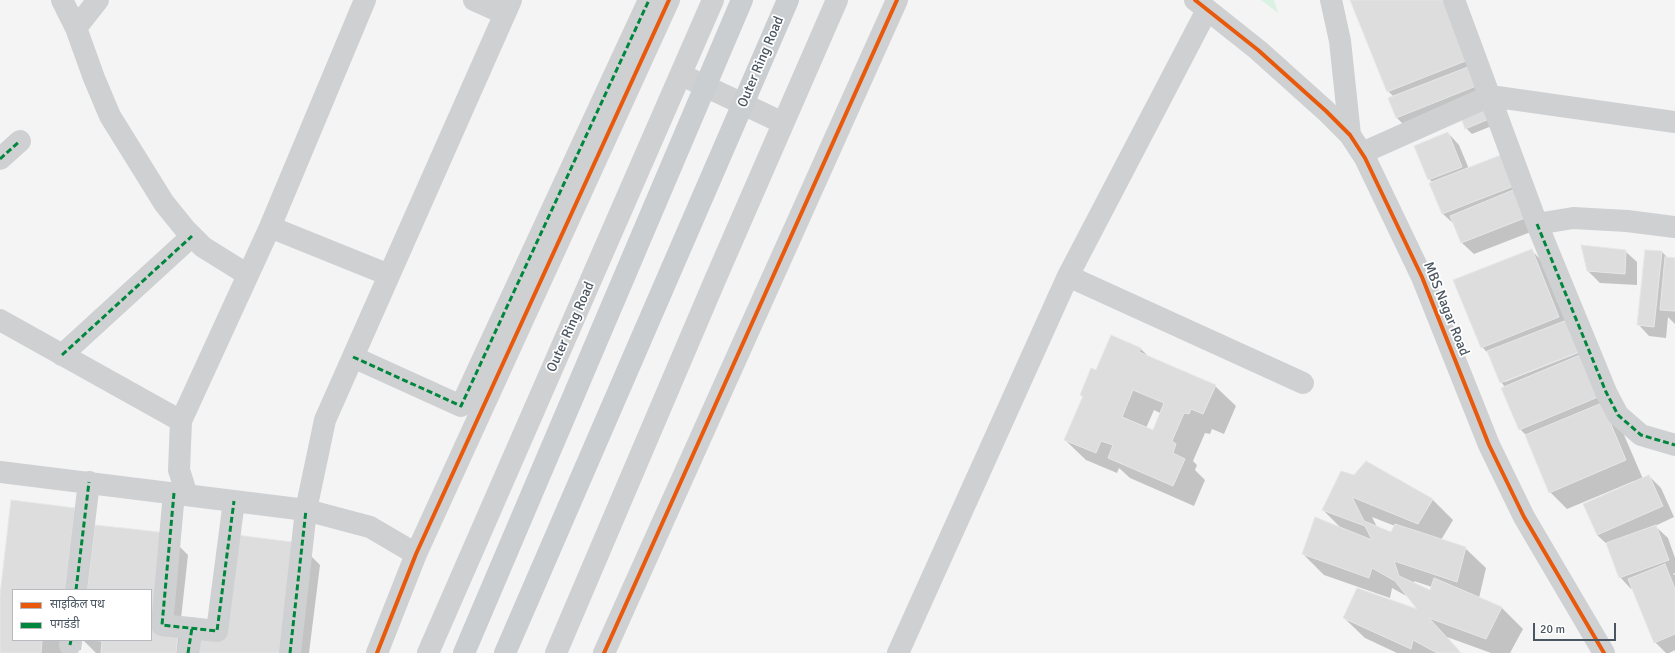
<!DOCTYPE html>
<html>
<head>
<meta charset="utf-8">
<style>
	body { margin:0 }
	#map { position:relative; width:1675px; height:653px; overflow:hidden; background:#f4f4f4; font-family:Signika,"Noto Sans Devanagari",sans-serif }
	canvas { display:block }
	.legend { position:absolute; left:12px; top:589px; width:140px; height:52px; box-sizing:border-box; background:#fff; border:1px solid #b7bbc0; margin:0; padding:5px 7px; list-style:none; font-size:12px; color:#4a5661 }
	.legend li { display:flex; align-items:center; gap:8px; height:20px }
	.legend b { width:20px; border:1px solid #b7bbc0 }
	.scale { position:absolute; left:1533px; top:623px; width:83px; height:18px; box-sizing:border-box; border:2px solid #4a5661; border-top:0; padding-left:5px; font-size:12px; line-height:14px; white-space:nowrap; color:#4a5661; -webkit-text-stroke:3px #fff; paint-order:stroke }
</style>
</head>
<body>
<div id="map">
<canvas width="1675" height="653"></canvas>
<ul class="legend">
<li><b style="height:5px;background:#e8590c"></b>साइकिल पथ</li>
<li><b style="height:5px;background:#00873e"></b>पगडंडी</li>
</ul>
<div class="scale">20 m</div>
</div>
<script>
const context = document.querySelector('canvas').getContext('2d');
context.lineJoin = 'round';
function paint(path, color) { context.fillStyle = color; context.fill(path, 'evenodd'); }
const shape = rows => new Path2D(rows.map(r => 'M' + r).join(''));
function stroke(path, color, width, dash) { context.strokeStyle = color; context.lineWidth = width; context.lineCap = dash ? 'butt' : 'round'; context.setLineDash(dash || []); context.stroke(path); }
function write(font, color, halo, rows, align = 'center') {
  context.font = font + ' Signika,sans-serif'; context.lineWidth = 3.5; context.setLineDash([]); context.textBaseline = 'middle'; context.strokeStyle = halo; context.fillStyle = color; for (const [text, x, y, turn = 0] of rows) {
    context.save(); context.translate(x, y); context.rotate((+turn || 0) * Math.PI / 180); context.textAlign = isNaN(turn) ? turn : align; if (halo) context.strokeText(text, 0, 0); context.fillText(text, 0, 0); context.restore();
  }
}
paint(shape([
	[1261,0,1274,0,1278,13]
]), '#d9f2e3');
paint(shape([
	[1351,0,1453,0,1487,98,1408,129,1396,117,1394,97,1388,91],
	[1483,106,1494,125,1472,134,1466,128],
	[1448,133,1459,145,1469,169,1506,154,1541,228,1474,254,1462,243,1455,225,1443,214,1431,184,1433,183,1429,179],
	[1531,250,1548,267,1618,421,1643,479,1649,476,1661,488,1674,517,1655,526,1668,538,1675,558,1675,573,1673,574,1675,575,1675,650,1669,653,1666,653,1655,642,1633,588,1631,589,1620,577,1609,546,1597,535,1635,482,1634,481,1567,509,1550,492,1526,435,1520,429,1505,387,1501,382,1490,355,1482,347],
	[1583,349,1578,353,1505,382,1505,380],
	[1625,251,1637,262,1637,285,1600,283,1588,271],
	[1646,251,1662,252,1668,258,1675,259,1675,324,1668,317,1666,338,1649,336,1638,324],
	[1140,348,1149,357,1215,386,1236,406,1224,434,1212,429,1210,434,1205,433,1193,461,1197,465,1195,470,1205,480,1194,506,1130,478,1119,468,1117,473,1086,460,1065,440,1083,397,1081,394,1096,372],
	[1154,410,1160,413,1153,431,1146,428],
	[1341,472,1432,499,1453,520,1441,540,1465,548,1486,568,1479,598,1502,608,1523,629,1510,653,1491,653,1447,637,1461,653,1397,653,1365,638,1344,618,1420,611,1410,598,1392,588,1390,598,1324,575,1303,554,1342,529,1323,510],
	[1372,517,1395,526,1392,534,1377,527],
	[1414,581,1432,587,1431,591,1415,584],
	[75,509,95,529,167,534,188,555,179,637,195,653,96,653,83,640,151,640,151,590,13,590,13,640,82,640,81,650,64,648,63,653,0,653,0,603],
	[299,544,320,565,309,653,197,653]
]), '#0003');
const building = shape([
	[1350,0,1444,0,1468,60,1387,92,1350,0],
	[1468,67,1476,86,1396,118,1388,98,1468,67],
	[1484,105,1489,119,1465,129,1460,114,1484,105],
	[1448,132,1462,167,1428,180,1414,146,1448,132],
	[1506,153,1519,184,1442,214,1429,183,1506,153],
	[1518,188,1530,216,1461,243,1450,216,1518,188],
	[1581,245,1626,250,1625,274,1587,271,1581,245],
	[1532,249,1559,317,1481,348,1453,280,1532,249],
	[1645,250,1662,251,1654,327,1637,325,1645,250],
	[1665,257,1675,258,1675,311,1660,310,1665,257],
	[1567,320,1579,352,1500,383,1487,351,1567,320],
	[1111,335,1141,348,1139,352,1216,385,1203,414,1191,409,1189,414,1184,413,1172,441,1176,444,1173,453,1185,459,1173,486,1108,458,1113,445,1101,441,1096,453,1064,440,1083,396,1080,395,1091,368,1096,370,1111,335],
	[1133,390,1164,403,1153,430,1122,417,1133,390],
	[1580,355,1598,397,1519,430,1501,388,1580,355],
	[1602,403,1626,460,1549,493,1525,435,1602,403],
	[1366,461,1433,499,1418,524,1352,497,1364,521,1391,532,1395,524,1466,547,1457,582,1394,561,1399,576,1430,590,1434,578,1502,607,1486,639,1429,618,1461,653,1437,653,1413,640,1411,649,1343,618,1357,588,1417,609,1395,581,1372,568,1369,578,1302,554,1315,517,1372,540,1365,526,1322,510,1341,471,1354,475,1366,461],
	[1649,475,1663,506,1597,535,1583,504,1649,475],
	[11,500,75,508,65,590,13,590,13,640,42,640,41,653,0,653,0,595,11,500],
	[95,525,168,533,156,632,178,635,176,653,101,653,102,641,89,640,151,640,151,590,87,590,95,525],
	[1656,525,1669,560,1619,578,1606,543,1656,525],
	[236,535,300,543,286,653,196,653,198,634,223,637,236,535],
	[1665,564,1675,589,1675,634,1654,643,1628,579,1665,564]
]);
paint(building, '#ddddde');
stroke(building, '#e5e6e7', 1);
stroke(shape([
	[62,0,76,28,94,78,110,116,164,203,185,229,203,247,248,275],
	[474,0,505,14],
	[1195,0,1258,50,1326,111,1350,135,1365,158,1422,277,1489,445,1524,517,1604,653],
	[1331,0,1340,41,1350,135],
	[1454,0,1537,224,1606,392,1618,415,1641,435,1675,445],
	[76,28,98,0],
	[688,78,783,123],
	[1362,153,1490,96,1675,122],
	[0,159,20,141],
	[1537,224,1573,218,1627,221,1675,227],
	[270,227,389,275],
	[1068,276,1303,383],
	[0,320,181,421],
	[62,355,192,236],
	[353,357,461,406,649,0],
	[0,472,306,510,370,527,416,554],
	[174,493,162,625,217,631,234,501],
	[187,495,179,470,181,421,270,227,365,0],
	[76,590,89,482],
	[70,645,71,640],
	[188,653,192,628],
	[290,653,306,510,325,420,511,0],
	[377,653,416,554,669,0],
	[428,653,713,0],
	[556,653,715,280,837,0],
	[604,653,897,0],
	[898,653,1068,276,1207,10]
]), '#ced0d2', 22);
stroke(shape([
	[464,653,742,0],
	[505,653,788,0]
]), '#caced1', 22);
stroke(shape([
	[0,159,20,141],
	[1537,224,1606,392,1618,415,1641,435,1675,445],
	[62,355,192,236],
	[353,357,461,406,649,0],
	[174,493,162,625,217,631,234,501],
	[76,590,89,482],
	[70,645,71,640],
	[188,653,192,628],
	[290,653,306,510]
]), '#00873e', 3, [6, 3]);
stroke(shape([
	[1195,0,1258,50,1326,111,1350,135,1365,158,1422,277,1489,445,1524,517,1604,653],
	[377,653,416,554,669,0],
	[604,653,897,0]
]), '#e8590c', 4);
write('14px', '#4a5661', '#fff', [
	["Outer Ring Road",761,62,-67],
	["MBS Nagar Road",1446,309,68],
	["Outer Ring Road",571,327,-66]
]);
</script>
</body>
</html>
